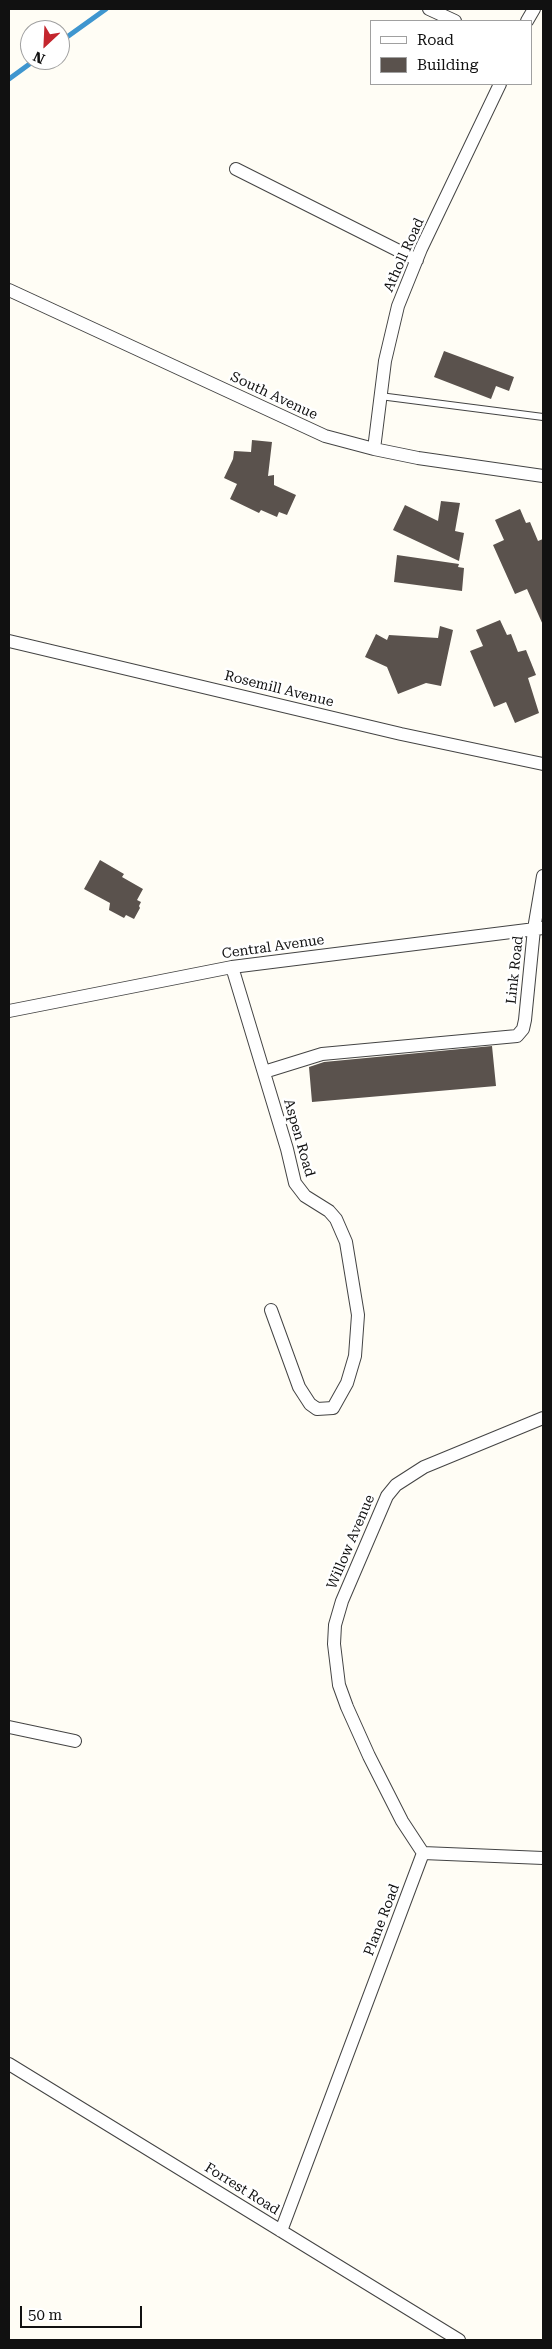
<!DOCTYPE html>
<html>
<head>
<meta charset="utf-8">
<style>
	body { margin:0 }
	#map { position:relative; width:552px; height:2349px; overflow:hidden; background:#fffdf5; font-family:"Roboto Serif",serif }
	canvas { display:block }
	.frame { position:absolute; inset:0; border:10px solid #111; pointer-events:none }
	.legend { position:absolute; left:370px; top:20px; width:162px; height:65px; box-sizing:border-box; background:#fff; border:1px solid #a0a0a0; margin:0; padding:6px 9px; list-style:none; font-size:15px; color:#111 }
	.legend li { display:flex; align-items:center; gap:10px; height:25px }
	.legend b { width:25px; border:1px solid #a0a0a0 }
	.north { position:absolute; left:20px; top:20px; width:50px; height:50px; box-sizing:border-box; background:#fff; border:1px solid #a0a0a0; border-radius:50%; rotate:205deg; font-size:14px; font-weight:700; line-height:20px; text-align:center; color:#111 }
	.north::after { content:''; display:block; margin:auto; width:18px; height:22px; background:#c4262e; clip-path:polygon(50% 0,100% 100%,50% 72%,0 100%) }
	.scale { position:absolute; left:20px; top:2306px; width:122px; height:22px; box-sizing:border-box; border:2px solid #111; border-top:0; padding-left:6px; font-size:15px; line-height:18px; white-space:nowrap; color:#111; -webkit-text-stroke:4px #fff; paint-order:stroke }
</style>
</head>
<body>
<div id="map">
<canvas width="552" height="2349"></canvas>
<div class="frame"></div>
<ul class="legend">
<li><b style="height:6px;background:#fff"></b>Road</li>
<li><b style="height:14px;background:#5a524d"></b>Building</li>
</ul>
<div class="north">N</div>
<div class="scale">50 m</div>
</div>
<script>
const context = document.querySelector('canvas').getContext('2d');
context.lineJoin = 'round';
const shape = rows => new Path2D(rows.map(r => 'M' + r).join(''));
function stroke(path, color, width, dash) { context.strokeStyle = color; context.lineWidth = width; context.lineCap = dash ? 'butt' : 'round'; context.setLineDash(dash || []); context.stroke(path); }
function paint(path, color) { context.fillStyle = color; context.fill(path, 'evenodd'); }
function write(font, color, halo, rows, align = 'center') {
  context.font = font + ' "Roboto Serif",serif'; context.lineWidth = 5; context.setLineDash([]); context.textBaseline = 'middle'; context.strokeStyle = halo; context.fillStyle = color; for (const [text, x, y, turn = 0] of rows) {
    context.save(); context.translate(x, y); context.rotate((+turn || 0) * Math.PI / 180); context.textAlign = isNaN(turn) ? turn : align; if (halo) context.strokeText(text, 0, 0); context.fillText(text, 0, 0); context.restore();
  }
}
stroke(shape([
	[60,42,106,9],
	[9,79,35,60]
]), '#3f96cf', 5);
paint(shape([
	[444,351,514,377,509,391,496,386,491,399,434,377],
	[252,440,272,442,268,476,274,475,274,485,296,495,287,515,279,512,277,517,261,510,259,513,230,499,237,484,224,478,233,459,234,451,251,452],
	[441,501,460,503,455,531,464,533,459,561,393,530,405,505,438,521],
	[520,509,526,523,530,522,538,541,543,539,543,625,527,589,515,594,493,545,504,540,495,520],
	[397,555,459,564,458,567,464,568,462,591,394,582],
	[500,620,507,635,511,634,518,652,526,650,536,675,528,678,539,713,515,723,506,702,494,707,470,651,483,646,476,630],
	[440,626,453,630,441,686,426,683,398,694,387,667,365,657,376,634,387,640,389,635,438,638],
	[100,860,124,874,122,877,143,889,137,900,141,902,139,906,140,908,134,919,126,915,124,918,109,910,110,903,84,889],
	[492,1046,496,1086,312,1102,309,1067,324,1062]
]), '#5a524d');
const lane = shape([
	[380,396,543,417]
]);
const street = shape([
	[429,9,455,21],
	[527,21,534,9],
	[236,169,417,260],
	[9,290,325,436,374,449,418,458,543,476],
	[374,449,385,361,398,306,421,249,500,84],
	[9,641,401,734,543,764],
	[232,967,287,1149,295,1183,305,1196,329,1211,336,1219,346,1242,358,1315,355,1356,347,1383,333,1408,317,1409,310,1404,299,1387,271,1310],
	[9,1011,232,967,543,928],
	[264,1072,322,1054,517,1036,523,1029,525,1020,534,929,543,876],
	[9,1727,75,1741],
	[423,1853,543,1858],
	[9,2064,459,2340],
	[281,2231,423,1853,402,1821,369,1756,347,1707,339,1685,334,1644,335,1625,342,1601,387,1496,396,1485,424,1467,543,1418]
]);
stroke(lane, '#444', 8);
stroke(street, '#444', 14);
stroke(lane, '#fff', 6);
stroke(street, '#fff', 12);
write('14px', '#111', '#fff', [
	["Atholl Road",404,255,-66],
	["South Avenue",274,396,25],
	["Rosemill Avenue",279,689,14],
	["Central Avenue",273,947,-8],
	["Link Road",515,970,-84],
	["Aspen Road",299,1138,74],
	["Willow Avenue",351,1542,-67],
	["Plane Road",382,1920,-69],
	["Forrest Road",242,2189,32]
]);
</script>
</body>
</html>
